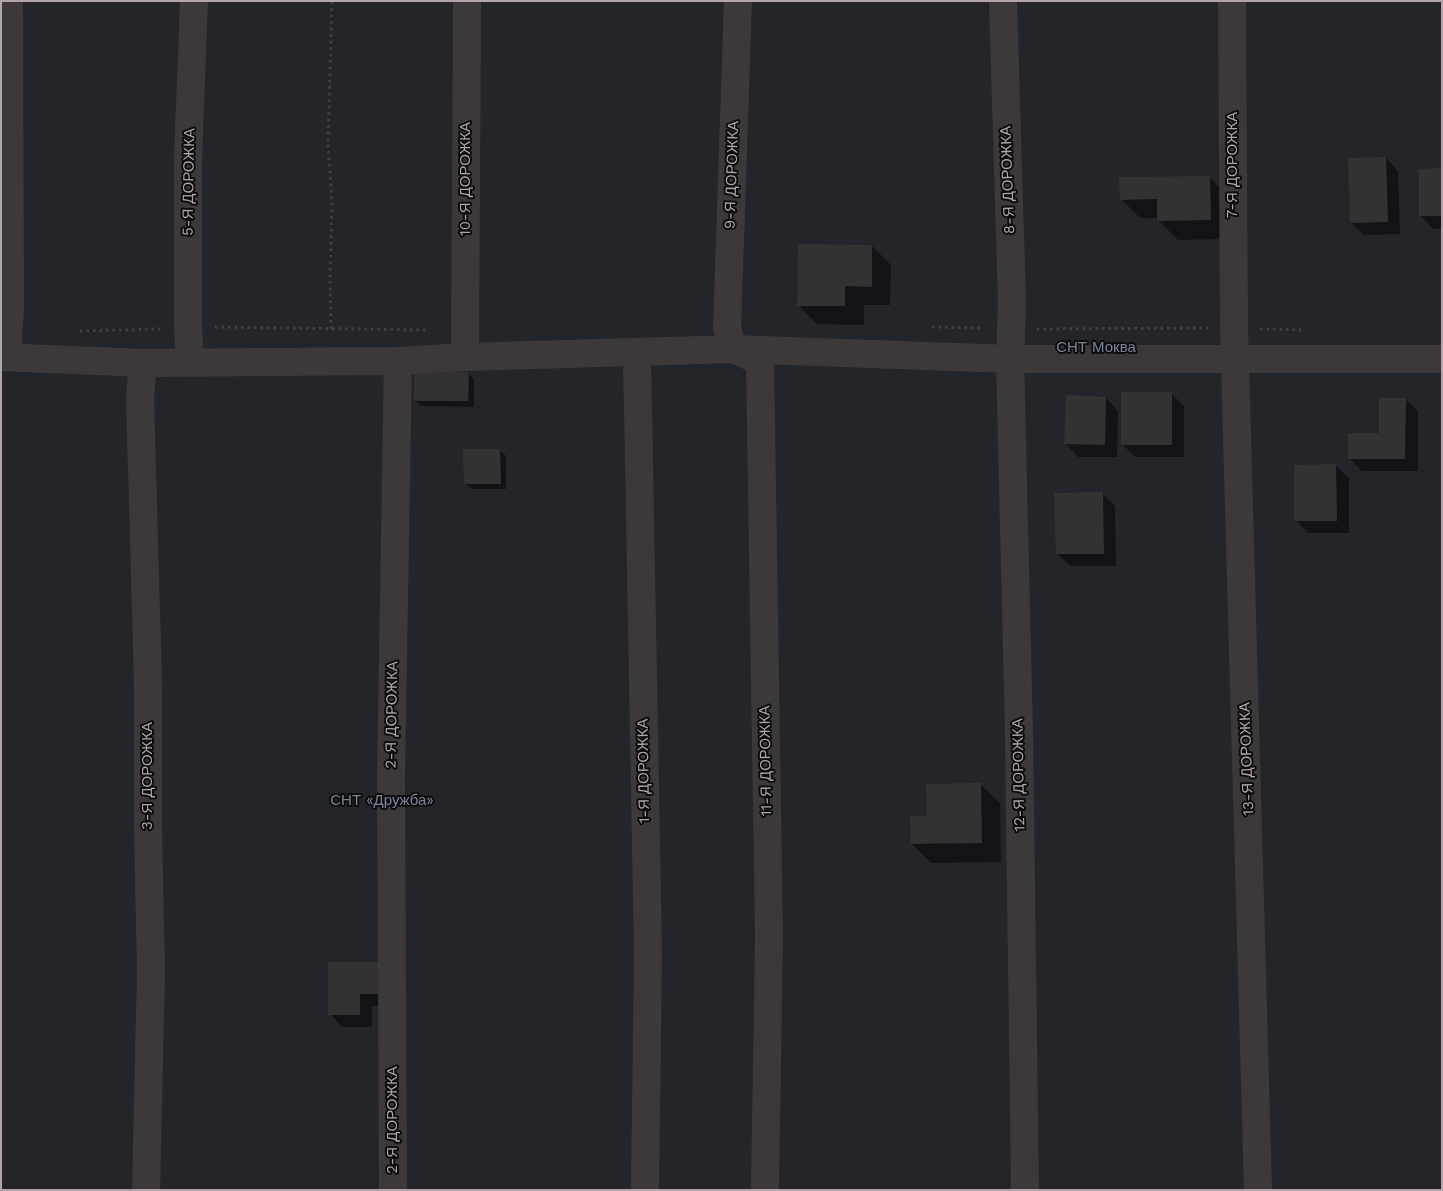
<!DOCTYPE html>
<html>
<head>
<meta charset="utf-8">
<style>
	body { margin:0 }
	#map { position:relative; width:1443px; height:1191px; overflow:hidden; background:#121111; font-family:"Work Sans",sans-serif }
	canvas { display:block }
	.frame { position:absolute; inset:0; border:2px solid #b1a4ac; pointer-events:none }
</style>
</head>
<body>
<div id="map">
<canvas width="1443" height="1191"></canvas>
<div class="frame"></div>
</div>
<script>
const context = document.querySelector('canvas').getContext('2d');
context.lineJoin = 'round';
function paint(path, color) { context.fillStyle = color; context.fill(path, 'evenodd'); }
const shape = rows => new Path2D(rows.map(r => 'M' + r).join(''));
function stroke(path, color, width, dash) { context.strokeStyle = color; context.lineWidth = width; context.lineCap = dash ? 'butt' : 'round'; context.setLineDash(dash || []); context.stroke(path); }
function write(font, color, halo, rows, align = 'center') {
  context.font = font + ' "Work Sans",sans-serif'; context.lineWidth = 4; context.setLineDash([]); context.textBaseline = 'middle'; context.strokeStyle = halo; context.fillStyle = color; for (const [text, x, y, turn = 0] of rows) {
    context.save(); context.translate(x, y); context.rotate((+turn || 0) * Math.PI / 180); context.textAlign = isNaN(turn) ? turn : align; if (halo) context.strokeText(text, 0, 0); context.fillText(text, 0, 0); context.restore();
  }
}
paint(shape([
	[1,1,1442,1,1442,1190,1,1190]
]), '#24252b');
paint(shape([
	[1386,158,1398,171,1400,234,1364,235,1351,223],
	[1442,170,1442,228,1433,229,1421,216],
	[1209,177,1228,196,1229,239,1178,240,1159,221,1159,218,1140,218,1121,199],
	[872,246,891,265,890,305,864,305,864,325,817,324,798,305],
	[468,373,474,379,474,407,421,406,415,400],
	[1171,393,1184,406,1184,457,1135,457,1122,444],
	[1106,398,1118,411,1117,457,1078,457,1066,444],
	[1405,399,1418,411,1418,471,1362,471,1349,458,1380,434],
	[500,450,506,456,506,489,471,489,465,483],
	[1336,466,1349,478,1349,533,1308,533,1296,520],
	[1102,494,1115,506,1116,566,1070,566,1057,553],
	[980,784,1000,803,1001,862,931,863,912,844,928,817],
	[378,964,391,1006,372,1006,372,1027,342,1027,330,1014]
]), '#0007');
paint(shape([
	[1386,157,1388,222,1350,223,1348,158],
	[1442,168,1442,216,1419,216,1419,169],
	[1210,176,1211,220,1157,221,1157,199,1120,200,1119,177],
	[798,244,872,245,872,287,845,286,845,306,797,306],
	[414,372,469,372,468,401,414,401],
	[1121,392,1172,392,1172,445,1121,445],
	[1066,395,1106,397,1105,445,1064,444],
	[1379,398,1406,398,1405,459,1348,459,1348,433,1379,433],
	[463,449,500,449,501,484,464,484],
	[1336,464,1337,521,1294,521,1294,465],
	[1103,492,1104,554,1056,554,1054,493],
	[981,783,982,843,911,844,910,816,927,816,926,784],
	[328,962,379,962,379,994,360,994,360,1015,328,1015]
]), '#343132');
stroke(shape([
	[215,327,426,330],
	[932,327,984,328],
	[331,329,330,279,332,202,328,143,332,1],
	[1037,329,1209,328],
	[1260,329,1306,330],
	[80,331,161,329]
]), '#443e42', 3, [2.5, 4]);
stroke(shape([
	[9,1,10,311,8,333,9,357],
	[738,1,727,328,733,349,760,361,769,936,765,1190],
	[1003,1,1012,304,1010,359,1019,733,1025,1190],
	[1232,1,1234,328,1258,1190],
	[637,353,648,953,645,1190],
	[1,357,143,363,398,361,465,357,733,349,1010,359,1442,359],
	[465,357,467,1],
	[190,362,188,328,188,158,194,1],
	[143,363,140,397,148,684,148,830,151,972,146,1190],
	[393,1190,391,777,398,361]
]), '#3d393b', 28);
write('15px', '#b1a4ac', '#0d0c0c', [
	["7-Я ДОРОЖКА",1233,165,-90],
	["9-Я ДОРОЖКА",732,175,-88],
	["10-Я ДОРОЖКА",466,179,-90],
	["8-Я ДОРОЖКА",1008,180,-92],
	["5-Я ДОРОЖКА",189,182,-89],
	["2-Я ДОРОЖКА",392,715,-89],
	["13-Я ДОРОЖКА",1247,759,-92],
	["11-Я ДОРОЖКА",766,761,-91],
	["1-Я ДОРОЖКА",644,771,-91],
	["12-Я ДОРОЖКА",1019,775,-91],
	["3-Я ДОРОЖКА",148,776,-90],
	["2-Я ДОРОЖКА",393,1120,-90]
]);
write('15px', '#7c849a', '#0d0c0c', [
	["СНТ Моква",1096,348],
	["СНТ «Дружба»",382,801]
]);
</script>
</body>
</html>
